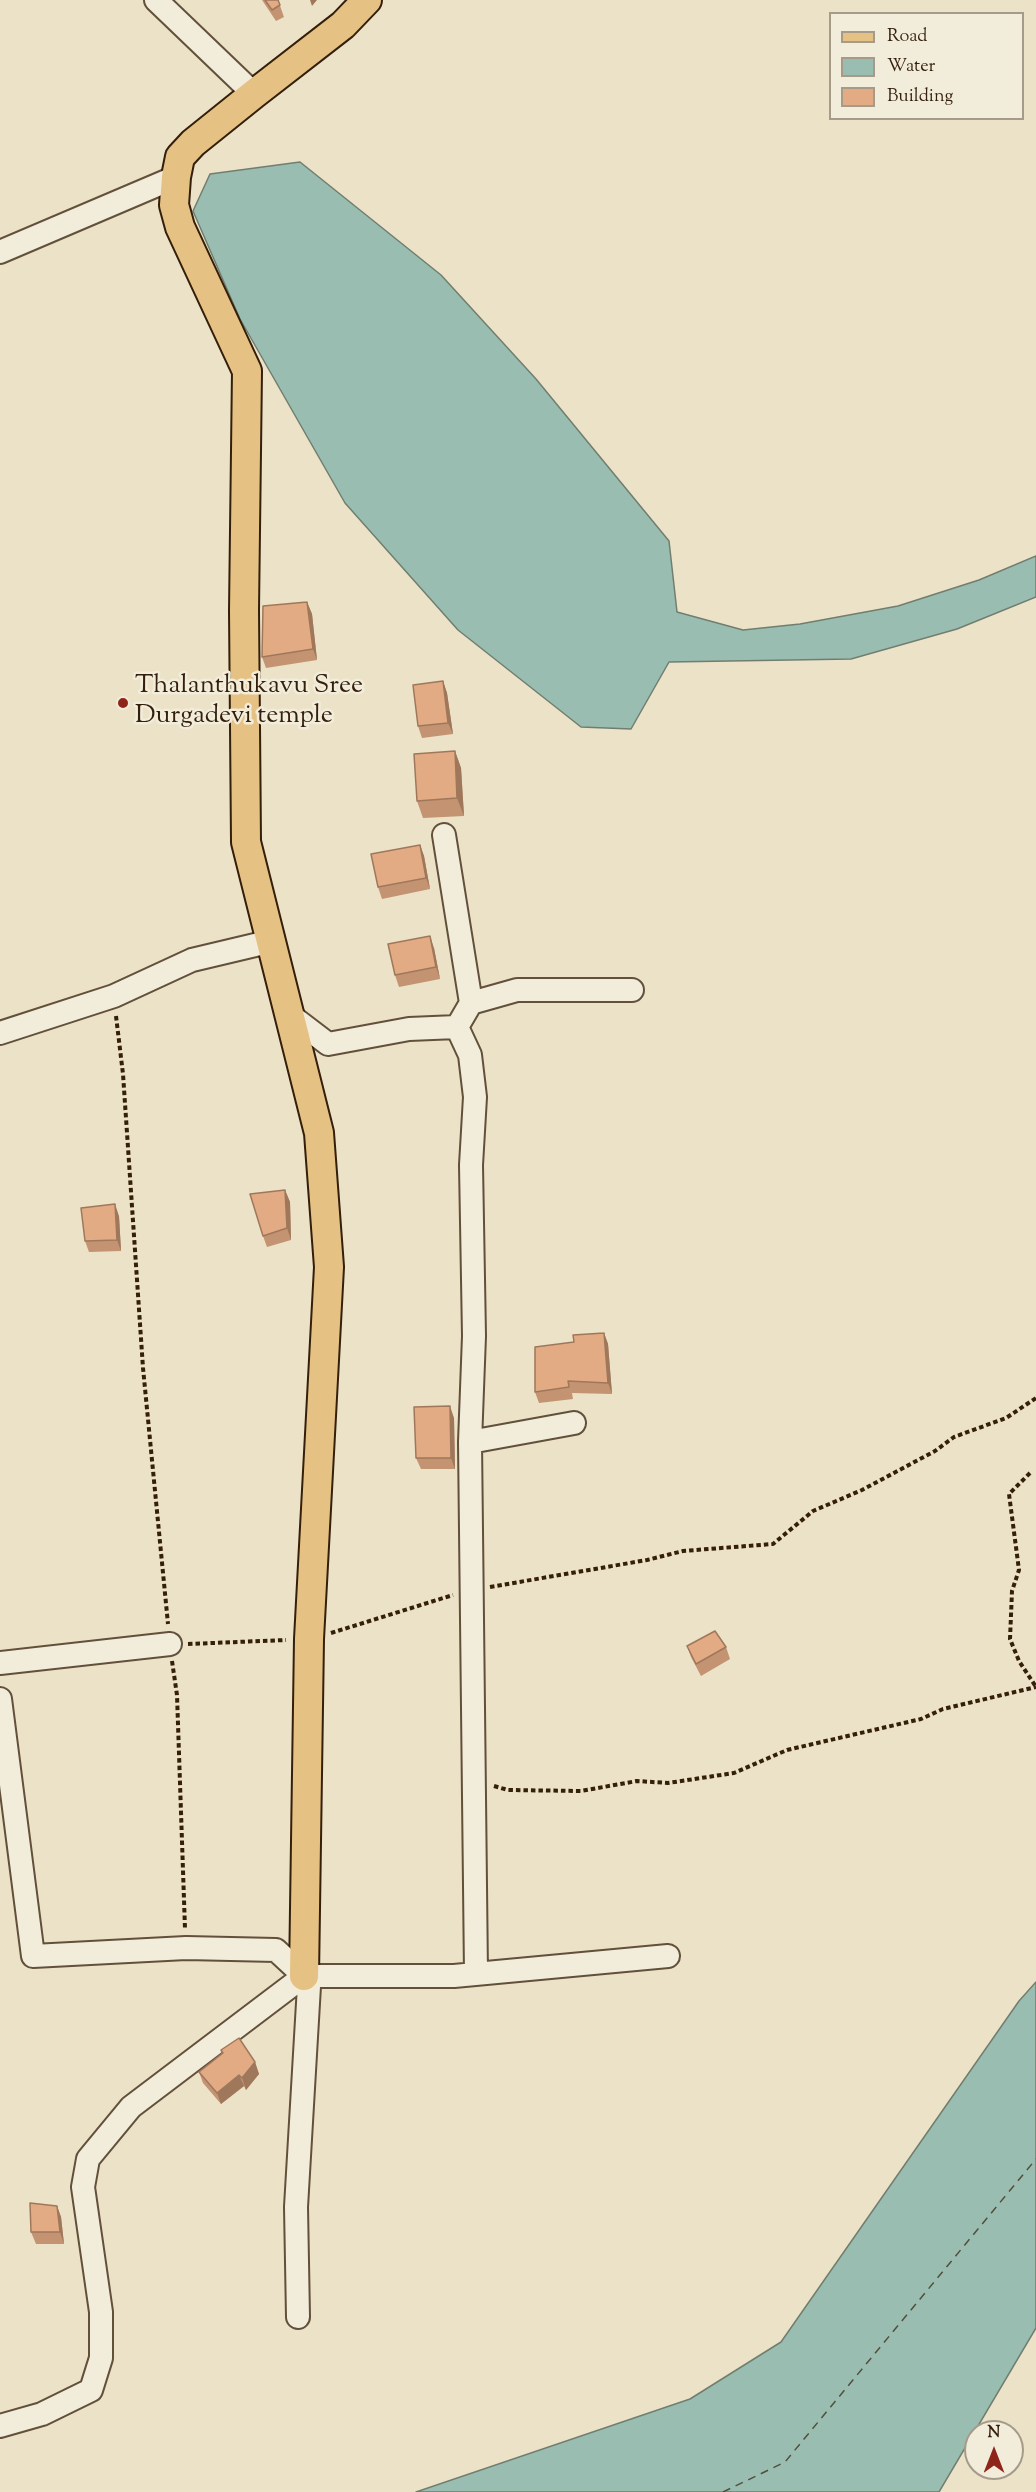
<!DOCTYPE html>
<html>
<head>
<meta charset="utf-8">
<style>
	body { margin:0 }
	#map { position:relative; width:1036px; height:2492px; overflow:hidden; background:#ebe2c7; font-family:"Sorts Mill Goudy",serif }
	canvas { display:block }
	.legend { position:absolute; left:829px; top:12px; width:195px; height:108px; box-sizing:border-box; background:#f2ecdb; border:2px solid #a69a88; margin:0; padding:8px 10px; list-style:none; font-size:18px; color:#341f0b }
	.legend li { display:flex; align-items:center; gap:12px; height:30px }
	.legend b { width:30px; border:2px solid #a69a88 }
	.north { position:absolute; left:964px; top:2420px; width:60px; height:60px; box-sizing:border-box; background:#f2ecdb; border:2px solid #a69a88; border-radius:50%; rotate:0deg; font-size:16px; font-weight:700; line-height:24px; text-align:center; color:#341f0b }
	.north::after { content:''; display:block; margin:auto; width:21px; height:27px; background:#8f2418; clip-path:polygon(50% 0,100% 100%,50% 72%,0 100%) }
</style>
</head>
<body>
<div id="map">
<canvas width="1036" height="2492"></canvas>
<ul class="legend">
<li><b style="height:8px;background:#e6c184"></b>Road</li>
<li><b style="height:16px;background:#99beb1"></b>Water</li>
<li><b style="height:16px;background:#e3ab84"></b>Building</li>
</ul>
<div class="north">N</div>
</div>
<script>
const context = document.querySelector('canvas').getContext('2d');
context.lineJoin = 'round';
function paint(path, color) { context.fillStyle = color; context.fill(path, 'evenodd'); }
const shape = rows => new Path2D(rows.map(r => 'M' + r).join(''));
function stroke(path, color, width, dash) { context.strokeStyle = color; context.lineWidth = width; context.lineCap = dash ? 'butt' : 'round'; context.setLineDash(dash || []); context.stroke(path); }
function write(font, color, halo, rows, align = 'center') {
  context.font = font + ' "Sorts Mill Goudy",serif'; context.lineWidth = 5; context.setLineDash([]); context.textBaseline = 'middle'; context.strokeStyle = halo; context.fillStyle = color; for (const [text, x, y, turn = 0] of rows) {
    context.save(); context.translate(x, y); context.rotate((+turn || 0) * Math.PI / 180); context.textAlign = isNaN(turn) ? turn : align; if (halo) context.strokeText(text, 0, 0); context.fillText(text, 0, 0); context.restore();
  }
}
const water = shape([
	[300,162,441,275,536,379,669,541,677,612,743,630,800,624,898,606,979,580,1036,556,1036,597,957,629,851,659,669,662,631,729,581,727,458,630,345,503,240,319,193,211,210,174,300,162],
	[1036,1982,1036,2328,939,2492,416,2492,690,2399,781,2342,1019,2001,1036,1982]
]);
paint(water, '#99beb1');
stroke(water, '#717e6f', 1.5);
stroke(shape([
	[723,2492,785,2462,1036,2159]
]), '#524f3d', 1.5, [8, 6]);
const minor = shape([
	[156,0,254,94],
	[0,252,176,177],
	[444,835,471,1003,457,1027],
	[471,1003,517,990,632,990],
	[290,1015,328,1044,409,1029,457,1027,470,1055,475,1097,471,1165,474,1336,470,1442,476,1974],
	[0,1033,114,996,192,960,272,941],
	[470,1442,574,1423],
	[0,1663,170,1644],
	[0,1699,33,1956,186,1948,276,1950,304,1976,309,1986,296,2207,298,2317],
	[0,2426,42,2414,91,2390,101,2358,101,2312,83,2187,88,2159,131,2107,304,1976,454,1976,668,1956]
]);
const major = shape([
	[304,1976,309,1639,329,1267,319,1133,246,842,244,610,247,371,180,227,174,205,176,177,180,157,193,143,254,94,343,25,367,0]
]);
stroke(minor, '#62503a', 26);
stroke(major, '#341f0b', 32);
stroke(shape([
	[116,1016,123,1074,143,1368,168,1624],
	[1030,1473,1009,1494,1019,1570,1012,1591,1010,1639,1019,1661,1036,1687],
	[490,1587,647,1560,683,1551,773,1544,813,1511,862,1490,935,1451,954,1437,1006,1418,1036,1398],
	[331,1633,453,1595],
	[188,1644,286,1640],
	[172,1661,177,1695,185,1929],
	[494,1786,508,1790,581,1791,637,1781,668,1783,734,1773,787,1750,921,1719,943,1709,1036,1687]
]), '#341f0b', 4, [4.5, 3]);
stroke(minor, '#f2ecdb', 22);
stroke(major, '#e6c184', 28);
paint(shape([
	[262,0,278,0,284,17,276,21],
	[307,602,312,614,317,660,266,668,262,657],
	[443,681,447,693,453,734,422,738,418,726],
	[455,751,461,768,464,816,423,818,417,801],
	[420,845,424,856,430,889,382,899,378,887],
	[434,948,440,979,399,987,395,975],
	[285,1190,290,1202,291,1240,267,1247,263,1236],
	[119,1216,121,1251,89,1252,85,1241],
	[604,1333,608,1344,612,1394,572,1393,573,1399,539,1403,535,1392,574,1342],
	[454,1418,455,1469,421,1469,416,1458],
	[687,1646,726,1647,730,1659,701,1676,691,1657],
	[221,2050,255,2062,259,2074,246,2090,244,2086,221,2104,203,2083,199,2072,222,2053],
	[57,2206,61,2217,64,2244,36,2244,31,2232]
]), '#c39372');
paint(shape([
	[310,0,317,0,312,6],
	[307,602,312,614,317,660,313,649],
	[443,681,447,693,453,734,448,723],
	[455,751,461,768,464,816,457,798],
	[420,845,424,856,430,889,426,878],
	[430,936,434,948,440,979,436,967],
	[285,1190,290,1202,291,1240,287,1228],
	[115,1204,119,1216,121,1251,117,1240],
	[604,1333,608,1344,612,1394,608,1383],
	[450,1406,454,1418,455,1469,451,1458],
	[255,2062,259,2074,246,2090,242,2078],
	[239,2075,244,2086,221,2104,217,2093],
	[57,2206,61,2217,64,2244,60,2232]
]), '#9f785c');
const building = shape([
	[265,0,278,0,280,5,272,10,265,0],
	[307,602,313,649,262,657,263,606,307,602],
	[443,681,448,723,418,726,413,685,443,681],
	[455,751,457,798,417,801,414,754,455,751],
	[420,845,426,878,378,887,371,854,420,845],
	[430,936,436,967,395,975,388,944,430,936],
	[285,1190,287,1228,263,1236,250,1194,285,1190],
	[115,1204,117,1240,85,1241,81,1208,115,1204],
	[604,1333,608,1383,568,1381,569,1387,535,1392,535,1347,574,1342,573,1335,604,1333],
	[450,1406,451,1458,416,1458,414,1407,450,1406],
	[715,1631,726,1647,696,1664,687,1646,715,1631],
	[239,2038,255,2062,242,2078,239,2075,217,2093,199,2072,223,2053,221,2050,239,2038],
	[30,2203,57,2206,60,2232,31,2232,30,2203]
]);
paint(building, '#e3ab84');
stroke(building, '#9f785c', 1.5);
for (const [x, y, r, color] of [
	[123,703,6,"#8f2418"]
]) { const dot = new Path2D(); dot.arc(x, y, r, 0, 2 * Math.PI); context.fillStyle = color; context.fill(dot); stroke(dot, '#f2ecdb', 2); }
write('26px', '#341f0b', '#f2ecdb', [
	["Thalanthukavu Sree",135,688],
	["Durgadevi temple",135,718]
], 'left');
</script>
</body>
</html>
